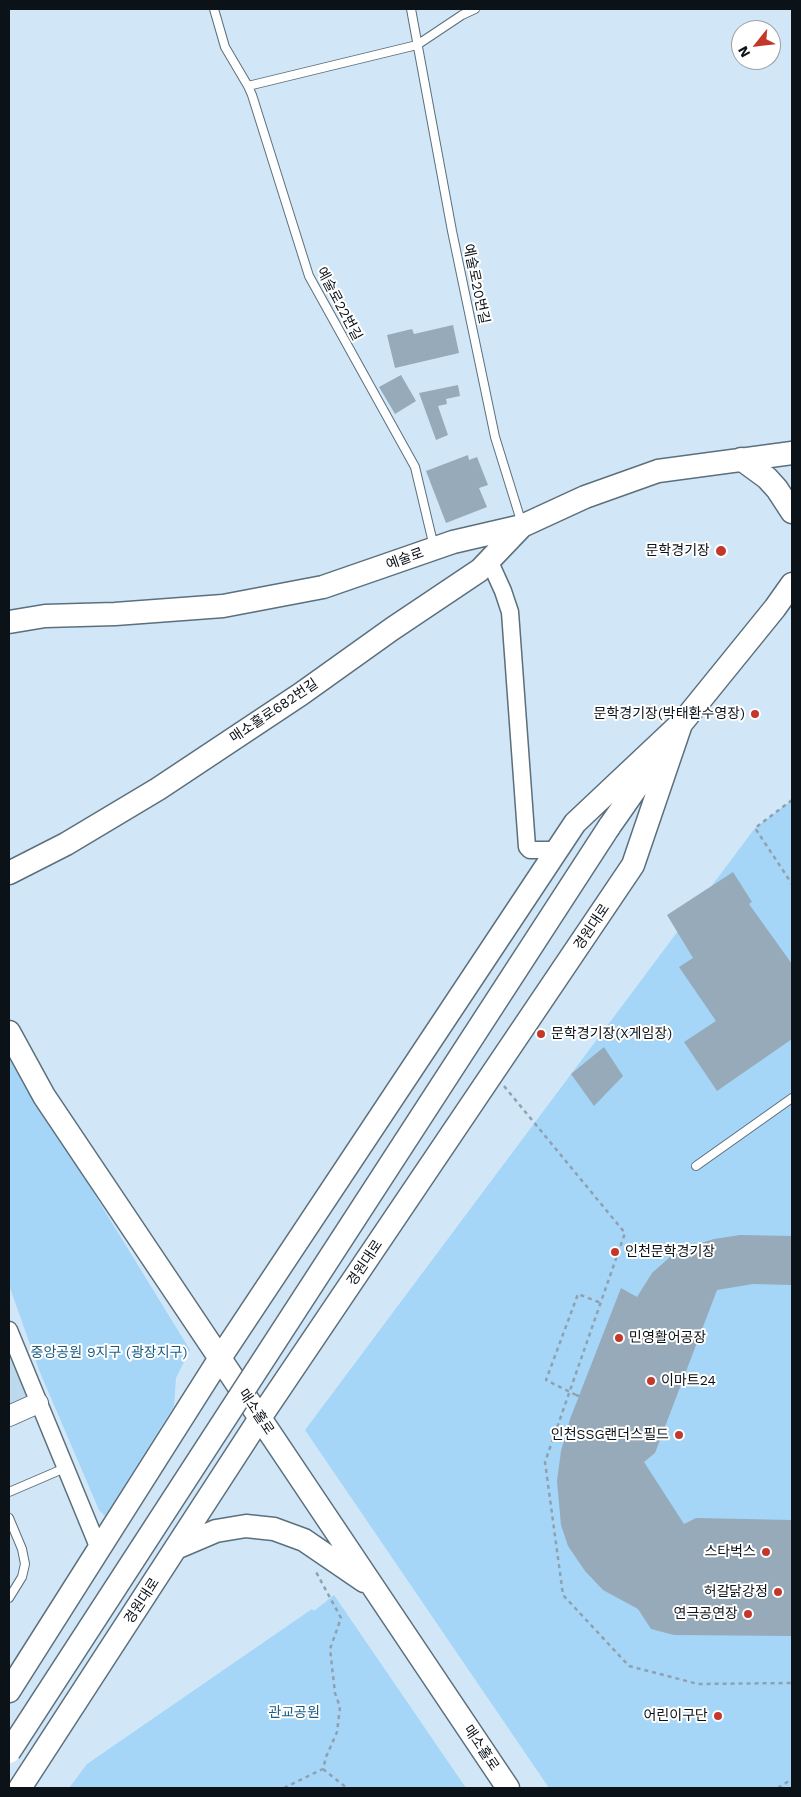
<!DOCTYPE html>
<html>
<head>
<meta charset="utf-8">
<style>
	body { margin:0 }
	#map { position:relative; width:801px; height:1797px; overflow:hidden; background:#d1e7f7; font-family:"Work Sans",sans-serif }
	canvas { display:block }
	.frame { position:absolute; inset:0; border:10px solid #0b1218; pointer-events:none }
	.north { position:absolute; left:731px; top:20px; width:50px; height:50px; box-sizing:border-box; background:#fff; border:1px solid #9da0a3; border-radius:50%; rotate:241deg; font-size:14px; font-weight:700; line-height:20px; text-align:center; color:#0b1218 }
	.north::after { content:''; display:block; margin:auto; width:18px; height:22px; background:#c4372b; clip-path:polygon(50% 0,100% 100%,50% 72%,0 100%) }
</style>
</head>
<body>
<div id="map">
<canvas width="801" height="1797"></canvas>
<div class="frame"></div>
<div class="north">N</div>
</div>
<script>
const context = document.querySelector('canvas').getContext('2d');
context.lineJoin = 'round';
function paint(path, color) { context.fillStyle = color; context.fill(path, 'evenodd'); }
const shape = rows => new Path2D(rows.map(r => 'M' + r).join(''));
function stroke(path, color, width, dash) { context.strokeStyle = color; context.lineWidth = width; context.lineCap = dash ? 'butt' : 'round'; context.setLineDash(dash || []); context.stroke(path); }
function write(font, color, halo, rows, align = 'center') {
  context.font = font + ' "Work Sans","Noto Sans KR",sans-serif'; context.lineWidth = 4; context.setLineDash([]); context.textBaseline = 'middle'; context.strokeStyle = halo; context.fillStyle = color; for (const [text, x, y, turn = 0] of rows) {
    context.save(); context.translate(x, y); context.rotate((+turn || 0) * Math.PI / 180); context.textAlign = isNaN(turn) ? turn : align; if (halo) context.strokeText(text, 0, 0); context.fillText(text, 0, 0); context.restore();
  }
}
paint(shape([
	[9,1330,38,1403,9,1416]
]), '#bcd9ed');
paint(shape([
	[792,800,792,1788,549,1788,305,1430,755,828],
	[9,1055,190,1350,176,1378,174,1406,105,1516,99,1510,39,1370,9,1285],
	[334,1595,466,1788,69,1788,87,1764,312,1609,314,1611]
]), '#a5d6f8');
paint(shape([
	[453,325,459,353,395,368,387,335,412,329,414,334],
	[401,375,416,401,395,414,379,387],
	[458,385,460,396,446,399,447,404,438,406,448,435,436,440,419,393],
	[468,455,469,460,477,457,488,485,479,488,487,507,446,523,426,471],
	[733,872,752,902,749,904,792,964,792,1039,717,1091,684,1042,716,1021,679,967,693,958,667,915],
	[604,1047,623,1076,594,1106,571,1074],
	[740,1235,792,1236,792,1285,753,1284,717,1290,655,1453,644,1462,684,1524,696,1518,792,1520,792,1636,674,1635,651,1629,638,1609,603,1590,585,1571,568,1546,561,1525,557,1481,561,1451,570,1419,621,1288,637,1297,652,1273,670,1257,692,1246,714,1239]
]), '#96aab9');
const service = shape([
	[214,9,225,47,248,86,252,95,309,276,415,467,434,547],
	[411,9,452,231,495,437,522,524],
	[248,86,417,45,462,15,475,9],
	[696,1166,792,1098],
	[9,1492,65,1468],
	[9,1518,22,1549,25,1564,22,1577,9,1598]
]);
const minor = shape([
	[489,560,503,591,510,612,527,847,530,850,556,850],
	[9,1330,99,1549]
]);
const tertiary = shape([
	[9,1416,38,1403]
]);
const secondary = shape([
	[741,459,767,478,777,489,792,512],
	[9,622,45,616,115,614,223,606,323,587,453,542,522,526,585,497,658,471,792,453],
	[609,827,681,724,775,608,792,584],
	[9,873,66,844,158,789,301,694,392,629,480,570,522,526],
	[9,1032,44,1096,508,1788],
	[176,1548,216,1531,246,1526,274,1529,304,1540,364,1581],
	[9,1691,220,1358,575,823,678,726],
	[20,1788,260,1418,633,865,681,724]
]);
stroke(service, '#5c6f7c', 10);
stroke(minor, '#5c6f7c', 19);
stroke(tertiary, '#5c6f7c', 22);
stroke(secondary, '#5c6f7c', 25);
stroke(shape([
	[792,800,755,828,792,884],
	[504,1086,625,1233,545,1462,563,1595,629,1666,698,1684,792,1683],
	[576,1395,579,1396],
	[323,1769,347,1788],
	[284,1788,323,1769,326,1757,337,1732,340,1707,335,1693,330,1649,341,1618,315,1570],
	[778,1788,792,1779]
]), '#90a1ae', 2.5, [4, 4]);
stroke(service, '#fff', 8);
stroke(minor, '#fff', 16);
stroke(tertiary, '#fff', 20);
stroke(secondary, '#fff', 22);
const secondaryBridge = shape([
	[9,1752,609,827]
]);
stroke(secondaryBridge, '#5c6f7c', 25, []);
stroke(shape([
	[576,1395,546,1380,578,1294,601,1303]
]), '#90a1ae', 2.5, [4, 4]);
stroke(secondaryBridge, '#fff', 22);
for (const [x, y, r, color] of [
	[721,551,6,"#c4372b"],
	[755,714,5,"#c4372b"],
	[541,1034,5,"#c4372b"],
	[615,1252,5,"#c4372b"],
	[619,1338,5,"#c4372b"],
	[651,1381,5,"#c4372b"],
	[679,1435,5,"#c4372b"],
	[766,1552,5,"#c4372b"],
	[778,1592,5,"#c4372b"],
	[748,1614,5,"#c4372b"],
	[718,1716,5,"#c4372b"]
]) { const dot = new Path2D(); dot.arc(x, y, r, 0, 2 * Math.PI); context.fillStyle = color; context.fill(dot); stroke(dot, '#fff', 2); }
write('14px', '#0b1218', '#fff', [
	["예술로20번길",476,284,78],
	["예술로22번길",339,304,62],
	["예술로",405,559,-20],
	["매소홀로682번길",274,711,-34],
	["경원대로",592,927,-56],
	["경원대로",365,1263,-56],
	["매소홀로",256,1412,56],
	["경원대로",142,1601,-57],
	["매소홀로",481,1748,56]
]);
write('14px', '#0b1218', '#fff', [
	["문학경기장",710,551],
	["문학경기장(박태환수영장)",745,714],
	["문학경기장(X게임장)",551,1034,"left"],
	["인천문학경기장",625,1252,"left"],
	["민영활어공장",629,1338,"left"],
	["이마트24",661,1381,"left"],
	["인천SSG랜더스필드",669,1435],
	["스타벅스",756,1552],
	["허갈닭강정",768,1592],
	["연극공연장",738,1614],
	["어린이구단",708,1716]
], 'right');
write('14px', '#1b5e85', '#fff', [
	["중앙공원 9지구 (광장지구)",109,1353],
	["관교공원",294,1713]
]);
</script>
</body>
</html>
